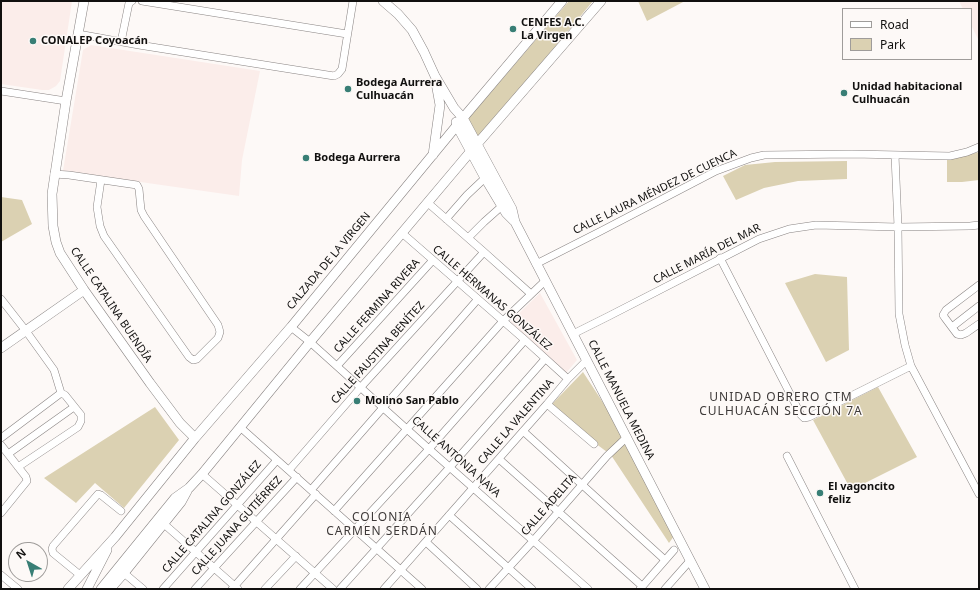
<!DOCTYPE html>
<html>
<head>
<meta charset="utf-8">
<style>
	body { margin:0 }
	#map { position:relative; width:980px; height:590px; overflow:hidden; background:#fdf9f7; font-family:"Noto Sans",sans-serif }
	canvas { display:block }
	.frame { position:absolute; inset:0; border:2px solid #11100f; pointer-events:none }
	.legend { position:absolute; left:842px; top:8px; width:130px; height:52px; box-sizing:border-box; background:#fdf9f7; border:1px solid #9f9c9a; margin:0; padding:5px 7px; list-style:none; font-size:12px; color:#11100f }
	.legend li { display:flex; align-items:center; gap:8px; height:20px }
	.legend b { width:20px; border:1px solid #9f9c9a }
	.north { position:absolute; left:8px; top:542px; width:40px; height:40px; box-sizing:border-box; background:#fdf9f7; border:1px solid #9f9c9a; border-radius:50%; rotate:321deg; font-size:11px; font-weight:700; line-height:16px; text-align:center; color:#11100f }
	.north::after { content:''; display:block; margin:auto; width:14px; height:18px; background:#387e75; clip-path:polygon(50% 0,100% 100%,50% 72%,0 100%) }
</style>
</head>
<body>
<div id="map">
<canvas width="980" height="590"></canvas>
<div class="frame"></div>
<ul class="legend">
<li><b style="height:5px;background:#fff"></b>Road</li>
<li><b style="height:11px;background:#dbd1b2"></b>Park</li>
</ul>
<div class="north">N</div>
</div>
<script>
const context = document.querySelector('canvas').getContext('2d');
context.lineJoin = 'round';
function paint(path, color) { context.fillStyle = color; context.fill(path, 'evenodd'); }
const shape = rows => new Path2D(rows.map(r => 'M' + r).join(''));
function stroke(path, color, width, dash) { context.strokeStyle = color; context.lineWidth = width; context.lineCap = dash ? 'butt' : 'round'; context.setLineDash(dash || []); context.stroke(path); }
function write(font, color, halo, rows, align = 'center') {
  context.font = font + ' "Noto Sans",sans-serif'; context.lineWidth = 3; context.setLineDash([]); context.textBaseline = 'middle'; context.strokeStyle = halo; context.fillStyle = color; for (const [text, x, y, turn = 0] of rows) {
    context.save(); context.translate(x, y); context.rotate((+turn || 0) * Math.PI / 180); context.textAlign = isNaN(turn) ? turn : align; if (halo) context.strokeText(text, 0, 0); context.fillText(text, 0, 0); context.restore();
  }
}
paint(shape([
	[1,1,72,1,60,81,56,86,49,90,42,90,1,84],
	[959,1,979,1,979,41,971,25,971,9,963,9],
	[91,45,260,71,242,160,239,196,63,171,83,50],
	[540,293,577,360,566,373,510,322]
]), '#fbedea');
paint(shape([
	[569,1,593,1,479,138,467,120],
	[638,1,685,1,647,21],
	[979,152,979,180,962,182,947,182,947,160],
	[847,161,847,179,798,181,764,188,736,200,723,176,745,165,775,162],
	[1,197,22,200,32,224,1,242],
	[815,274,847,277,849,350,826,362,785,283],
	[583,372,619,427,674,536,669,543,611,455,595,443,552,404],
	[878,387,917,457,851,490,813,420],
	[155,407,179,440,124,508,95,483,76,503,44,478]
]), '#dbd1b2');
const street = shape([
	[142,1,347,34],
	[78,34,139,45,334,76,338,74,342,69,353,1],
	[121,42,129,3,132,1],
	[1,91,66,101],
	[895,155,898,227,899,314,905,345,911,366,979,494],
	[54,174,69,175,137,185,139,189,141,210,144,216,218,325,220,332,218,338,197,359,193,360,189,357,104,236,100,226,97,207,101,180],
	[428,203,484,252,531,294],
	[446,219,467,195,485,178],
	[402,233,525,340,568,379],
	[468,238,484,222,502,206],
	[720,258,801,415,804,418,809,417,911,366],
	[536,264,601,231,716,171,751,158,764,155,852,154,950,156,967,152,979,147],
	[979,285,946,310,943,315,945,318,957,334,961,335,966,333,979,324],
	[1,299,26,331,54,370,61,393],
	[291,327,310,342,429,449,588,589],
	[952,327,979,306],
	[573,334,609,316,759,239,789,229,816,225,898,227,970,226,979,225],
	[337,366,433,260],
	[547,404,594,444],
	[240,427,422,589],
	[523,431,665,560],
	[1,438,61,393],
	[1,445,26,477,27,481,1,513],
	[8,454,74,407],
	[787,456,855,589],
	[499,459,642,586],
	[18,467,78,427,81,421,81,415,65,395,61,393],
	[289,470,361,387,484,252],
	[202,474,333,589],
	[311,490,478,299],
	[334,511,503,321,545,281],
	[449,515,532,589],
	[164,524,238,589],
	[426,542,477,589],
	[124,573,143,589],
	[1,575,18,589],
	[80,575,53,553,52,549,53,546,98,494,101,495,121,511],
	[163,589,277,460],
	[195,589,297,477],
	[232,589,316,494],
	[265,589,296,556],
	[300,589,429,449,525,340],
	[340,589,450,467,545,359],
	[384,589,547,404,568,379,587,360],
	[489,589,533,541,607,456,627,437],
	[640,589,674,550],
	[665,589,688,563]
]);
const secondary = shape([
	[84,1,66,101,52,194,53,226,56,242,60,253,84,290,150,383,180,423,195,438],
	[383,1,398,14,412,30,424,52,435,76,454,108,463,118,512,209,515,222,705,589],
	[456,122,457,126,485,178,506,213,514,221],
	[433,155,440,105,436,83],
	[1,348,84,290],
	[68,589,115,537,195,438,291,327,463,118,562,1],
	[87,589,107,550],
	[101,589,175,498,189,488,202,474,310,342,471,151,601,1],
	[110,589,124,573,181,502,187,491]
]);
stroke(street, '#898483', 8);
stroke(secondary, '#898483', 10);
stroke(street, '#fff', 7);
stroke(secondary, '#fff', 9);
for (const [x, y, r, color] of [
	[513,29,4,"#387e75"],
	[33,41,4,"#387e75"],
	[348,89,4,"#387e75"],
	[844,93,4,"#387e75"],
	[306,158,4,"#387e75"],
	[357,401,4,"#387e75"],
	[820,493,4,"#387e75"]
]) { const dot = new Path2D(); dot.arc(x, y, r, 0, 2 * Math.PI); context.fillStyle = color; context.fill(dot); stroke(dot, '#fdf9f7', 1.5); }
write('bold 11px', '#11100f', '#fdf9f7', [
	["CENFES A.C.",521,23],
	["La Virgen",521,36],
	["CONALEP Coyoacán",41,41],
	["Bodega Aurrera",356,83],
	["Culhuacán",356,96],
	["Unidad habitacional",852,87],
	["Culhuacán",852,100],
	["Bodega Aurrera",314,158],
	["Molino San Pablo",365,401],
	["El vagoncito",828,487],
	["feliz",828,500]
], 'left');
write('11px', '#11100f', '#fdf9f7', [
	["CALLE LAURA MÉNDEZ DE CUENCA",655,192,-26],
	["CALLE MARÍA DEL MAR",707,254,-27],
	["CALZADA DE LA VIRGEN",329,261,-50],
	["CALLE HERMANAS GONZÁLEZ",492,298,41],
	["CALLE CATALINA BUENDÍA",111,305,56],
	["CALLE FERMINA RIVERA",377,306,-48],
	["CALLE FAUSTINA BENÍTEZ",378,353,-48],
	["CALLE MANUELA MEDINA",621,400,63],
	["CALLE LA VALENTINA",516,422,-49],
	["CALLE ANTONIA NAVA",456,457,42],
	["CALLE ADELITA",549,505,-49],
	["CALLE CATALINA GONZÁLEZ",212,517,-49],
	["CALLE JUANA GUTIÉRREZ",237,526,-48]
]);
context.letterSpacing = '1px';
write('12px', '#3d3938', '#fdf9f7', [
	["UNIDAD OBRERO CTM",781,398],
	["CULHUACÁN SECCIÓN 7A",781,412],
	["COLONIA",382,518],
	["CARMEN SERDÁN",382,532]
]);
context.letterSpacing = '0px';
</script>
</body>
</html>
